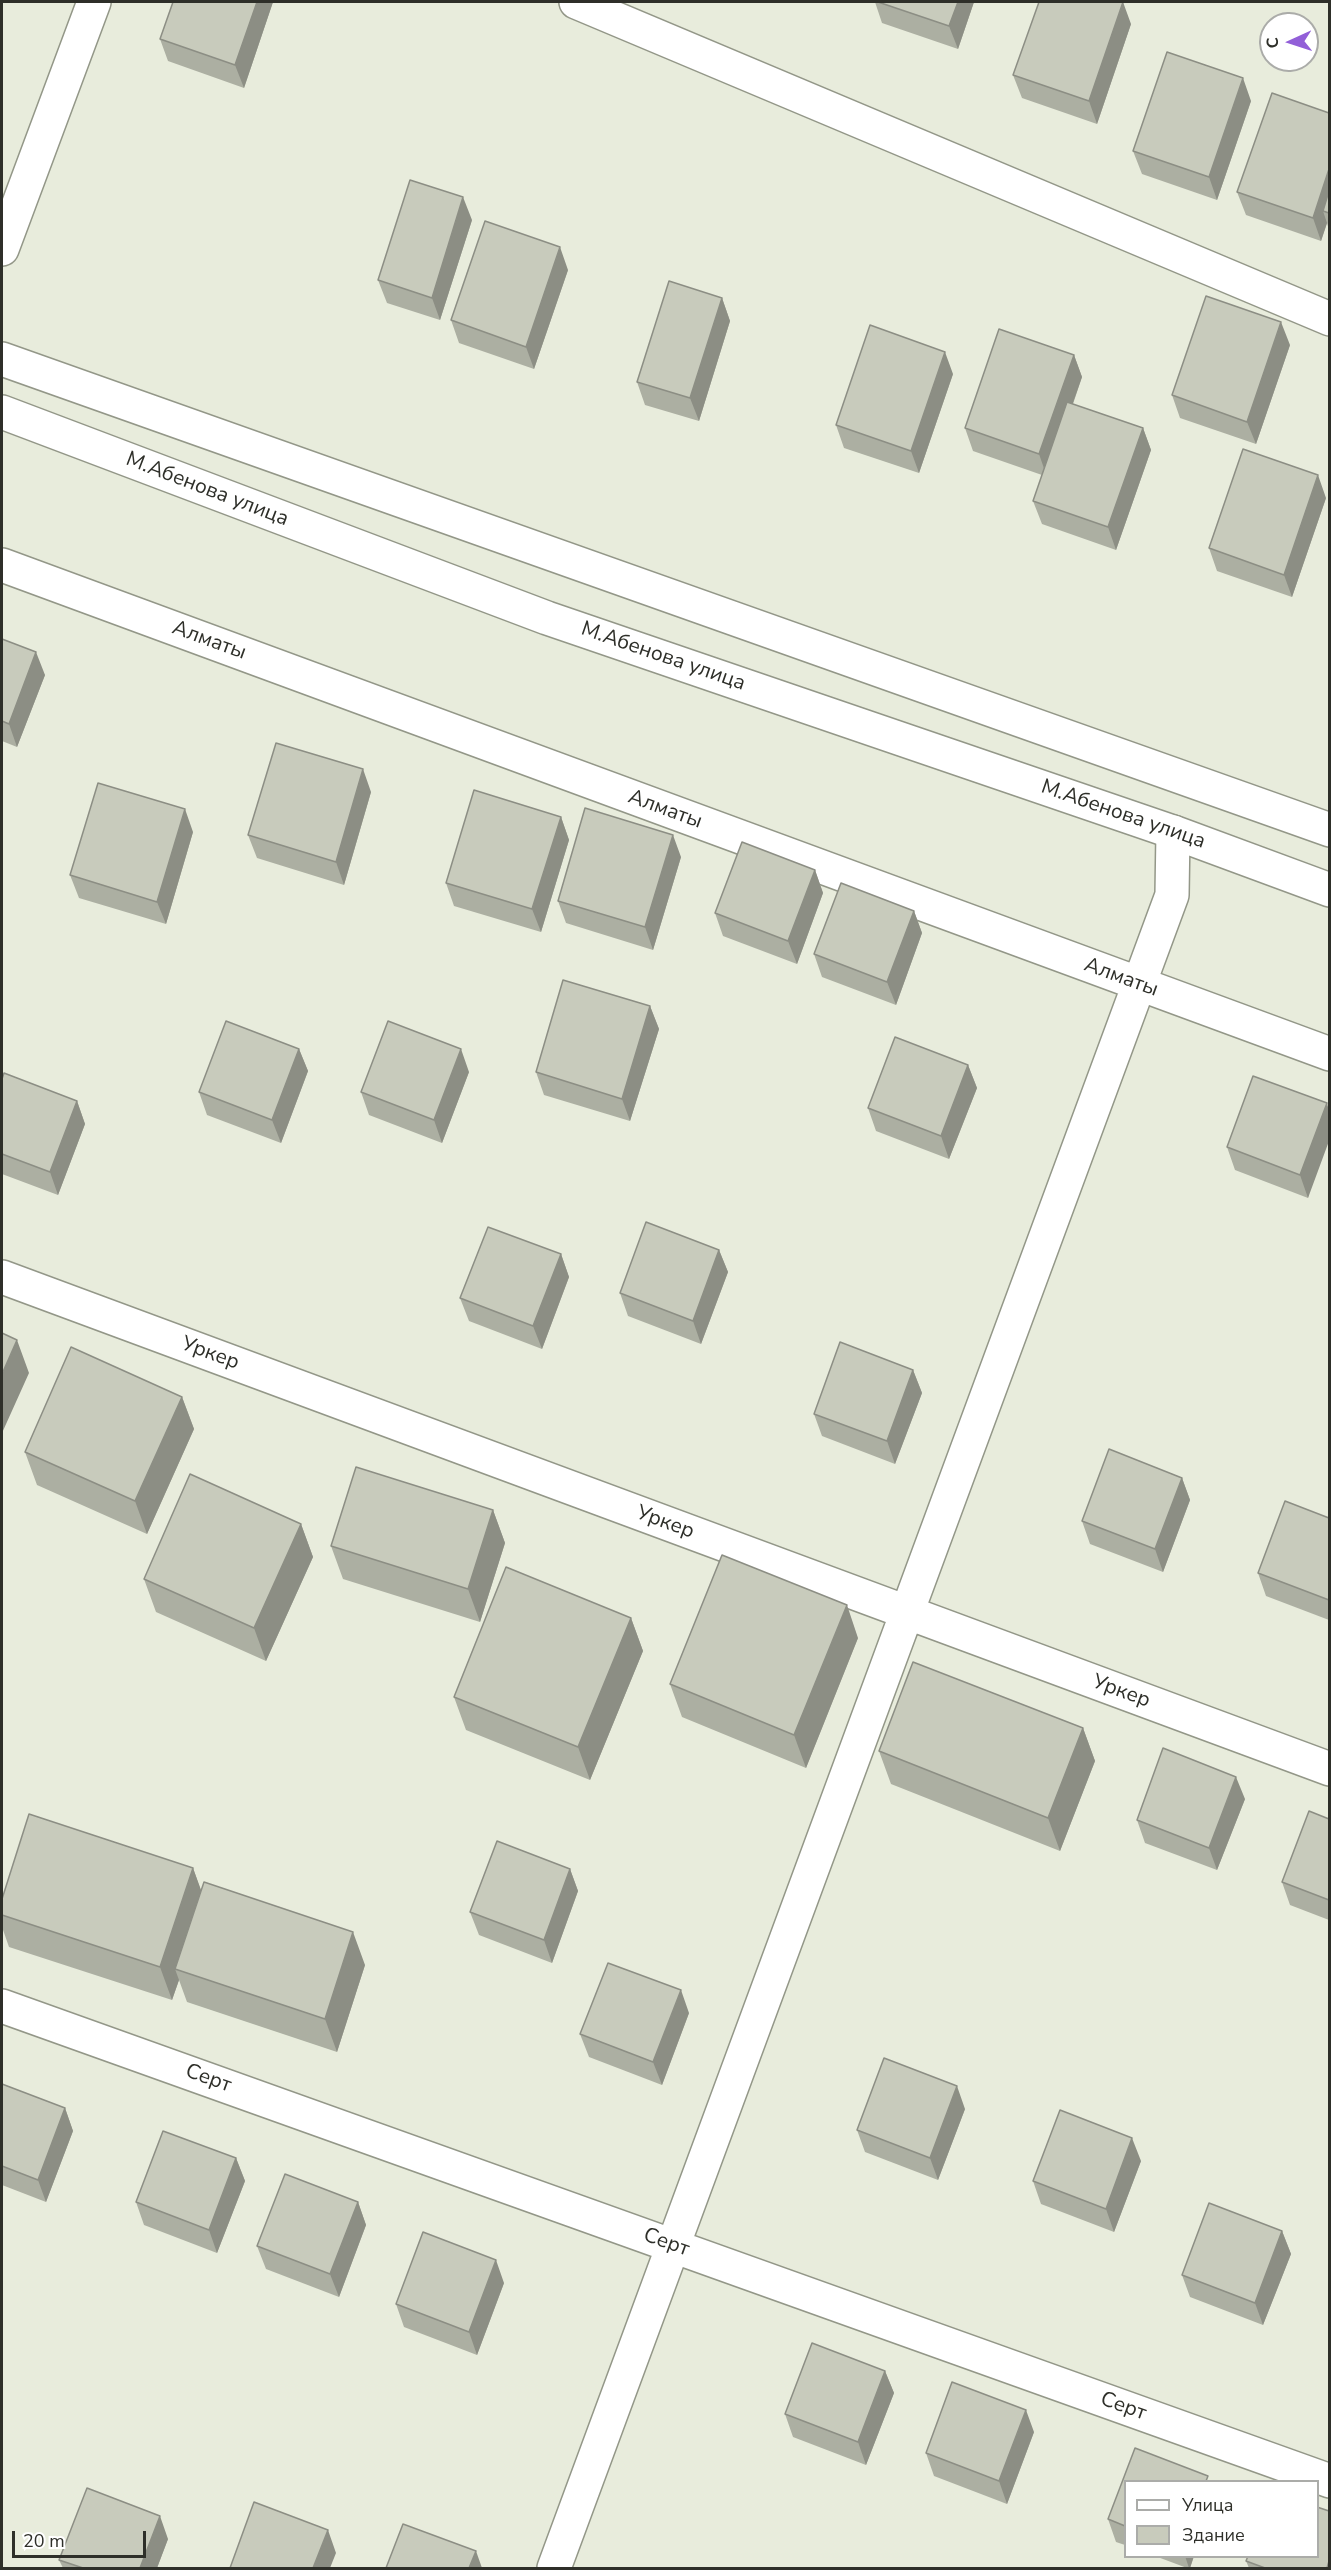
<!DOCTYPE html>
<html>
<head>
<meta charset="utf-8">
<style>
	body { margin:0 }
	#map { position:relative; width:1331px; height:2570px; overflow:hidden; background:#e8ecdc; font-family:"Nunito Sans",sans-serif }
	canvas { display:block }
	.frame { position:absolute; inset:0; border:3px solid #2e2f29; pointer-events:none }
	.legend { position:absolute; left:1124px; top:2480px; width:195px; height:78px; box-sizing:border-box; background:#fff; border:2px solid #abaca9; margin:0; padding:8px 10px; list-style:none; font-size:18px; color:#2e2f29 }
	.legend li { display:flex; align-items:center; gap:12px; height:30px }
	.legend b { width:30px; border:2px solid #abaca9 }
	.north { position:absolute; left:1259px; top:12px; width:60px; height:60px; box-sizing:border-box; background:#fff; border:2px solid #abaca9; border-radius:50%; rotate:267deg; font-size:16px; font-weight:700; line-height:24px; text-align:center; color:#2e2f29 }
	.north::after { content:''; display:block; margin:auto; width:21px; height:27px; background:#925fd8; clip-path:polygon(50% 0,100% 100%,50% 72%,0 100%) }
	.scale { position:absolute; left:12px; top:2531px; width:134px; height:27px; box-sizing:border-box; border:3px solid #2e2f29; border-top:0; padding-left:8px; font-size:18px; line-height:21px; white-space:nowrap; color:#2e2f29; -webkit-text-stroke:4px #fff; paint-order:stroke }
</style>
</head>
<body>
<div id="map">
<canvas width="1331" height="2570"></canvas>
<div class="frame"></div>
<ul class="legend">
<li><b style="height:8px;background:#fff"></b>Улица</li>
<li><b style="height:16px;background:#c8cbbc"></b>Здание</li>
</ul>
<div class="north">С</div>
<div class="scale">20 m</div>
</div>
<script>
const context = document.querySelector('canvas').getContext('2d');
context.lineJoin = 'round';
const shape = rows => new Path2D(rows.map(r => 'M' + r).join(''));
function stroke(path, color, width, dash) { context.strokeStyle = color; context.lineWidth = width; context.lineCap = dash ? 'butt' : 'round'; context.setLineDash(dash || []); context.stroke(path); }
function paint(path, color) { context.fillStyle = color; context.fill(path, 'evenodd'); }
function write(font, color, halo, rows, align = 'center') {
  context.font = font + ' "Nunito Sans",sans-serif'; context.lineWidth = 5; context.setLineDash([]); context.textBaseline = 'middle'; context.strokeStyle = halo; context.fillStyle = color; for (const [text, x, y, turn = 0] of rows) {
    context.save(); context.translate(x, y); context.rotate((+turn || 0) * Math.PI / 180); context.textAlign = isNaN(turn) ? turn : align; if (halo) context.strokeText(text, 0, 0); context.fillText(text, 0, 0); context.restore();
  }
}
const street = shape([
	[576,2,1330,319],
	[2,249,94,2],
	[2,565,1330,1054],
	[2,1277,1330,1769],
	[2,2006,1330,2481],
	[554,2568,1172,895,1173,832]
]);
const secondary = shape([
	[2,359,1330,830],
	[2,412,547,618,1173,832,1330,890]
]);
stroke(street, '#939788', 36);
stroke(secondary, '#939788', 36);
stroke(street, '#fff', 33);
stroke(secondary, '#fff', 33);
paint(shape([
	[273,2,244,88,168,61,160,39],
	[875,2,974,2,958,49,882,23],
	[1131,24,1097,124,1022,98,1013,75],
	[1251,101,1217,200,1142,174,1133,151],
	[1329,113,1329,230,1327,223,1321,241,1246,215,1237,192],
	[472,220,440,320,387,303,378,280],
	[568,270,534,369,459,343,451,320],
	[722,298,730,321,699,421,645,405,637,382],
	[1290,345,1256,444,1180,418,1172,395],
	[1074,355,1082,377,1073,404,1143,428,1151,450,1116,550,1042,524,1033,501,1042,475,973,451,965,428],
	[953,374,919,473,844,448,836,425],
	[1326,498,1292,597,1217,571,1209,548],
	[2,639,45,675,17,747,2,741],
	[371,792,344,885,257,858,248,835],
	[561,817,569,840,541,932,454,906,446,883],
	[193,832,166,924,79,898,70,875],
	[681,857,653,950,566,923,558,901],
	[815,870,823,893,797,964,723,936,715,913],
	[914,911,922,933,896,1005,822,977,814,954],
	[650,1006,659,1029,630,1121,544,1095,536,1072],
	[299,1049,308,1071,281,1143,207,1115,199,1092],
	[968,1065,977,1088,949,1159,876,1131,868,1108],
	[469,1072,442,1143,369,1115,361,1092],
	[2,1079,77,1101,85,1124,58,1195,2,1174],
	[1327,1103,1308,1198,1235,1170,1227,1147],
	[719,1250,728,1272,701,1344,628,1316,620,1293],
	[561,1254,569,1277,542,1349,469,1321,460,1298],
	[913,1370,922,1393,895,1464,822,1436,814,1414],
	[182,1397,194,1429,147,1534,37,1485,25,1452],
	[1182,1478,1190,1500,1163,1572,1090,1544,1082,1521],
	[493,1510,505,1543,480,1622,343,1579,331,1546],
	[1329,1518,1329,1620,1266,1596,1258,1573],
	[301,1524,313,1557,266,1661,156,1612,144,1579],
	[631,1618,643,1651,590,1780,466,1730,454,1697],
	[858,1638,806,1768,682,1717,670,1684],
	[1083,1728,1095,1761,1060,1851,891,1784,879,1751],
	[1245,1799,1217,1870,1145,1843,1137,1820],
	[1329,1819,1329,1920,1290,1905,1282,1882],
	[193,1868,201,1891,365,1965,337,2052,187,2002,179,1980,172,2000,9,1947,2,1927,2,1899],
	[570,1869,578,1891,552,1963,479,1935,470,1912],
	[689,2013,662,2085,589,2057,580,2034],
	[2,2084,65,2108,73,2131,46,2202,2,2185],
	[965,2109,938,2180,865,2152,857,2130],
	[236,2158,245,2181,217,2253,144,2225,136,2202],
	[1141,2161,1114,2232,1041,2204,1033,2181],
	[358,2202,366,2225,339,2297,266,2269,257,2246],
	[1282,2231,1291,2254,1263,2325,1190,2297,1182,2275],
	[504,2283,477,2355,404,2327,396,2304],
	[885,2371,894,2393,866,2465,793,2437,785,2414],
	[1034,2432,1007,2504,934,2476,926,2453],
	[1125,2481,1125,2545,1116,2542,1108,2519],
	[168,2539,157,2568,63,2568,59,2560],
	[1155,2556,1194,2556,1190,2568,1187,2568],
	[1246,2561,1329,2568,1249,2568]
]), '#acafa2');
paint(shape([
	[257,2,273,2,244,88,235,65],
	[958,2,974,2,958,49,949,26],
	[1123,2,1131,24,1097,124,1089,101],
	[1243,78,1251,101,1217,200,1209,177],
	[1329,169,1329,213,1323,211,1327,223,1321,241,1313,218],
	[463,197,472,220,440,320,432,298],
	[560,247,568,270,534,369,526,347],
	[722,298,730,321,699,421,690,398],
	[1281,322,1290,345,1256,444,1247,422],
	[945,352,953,374,919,473,911,451],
	[1074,355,1082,377,1047,477,1039,454],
	[1143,428,1151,450,1116,550,1108,527],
	[1318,475,1326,498,1292,597,1284,575],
	[36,652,45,675,17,747,9,724],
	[363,769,371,792,344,885,336,862],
	[185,809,193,832,166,924,157,902],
	[561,817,569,840,541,932,532,909],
	[673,835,681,857,653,950,645,927],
	[815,870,823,893,797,964,788,941],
	[914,911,922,933,896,1005,887,982],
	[650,1006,659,1029,630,1121,622,1099],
	[299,1049,308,1071,281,1143,272,1120],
	[461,1049,469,1072,442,1143,434,1120],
	[968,1065,977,1088,949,1159,941,1136],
	[77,1101,85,1124,58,1195,50,1172],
	[1327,1103,1329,1111,1329,1141,1308,1198,1300,1175],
	[719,1250,728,1272,701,1344,693,1321],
	[561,1254,569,1277,542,1349,533,1326],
	[17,1340,29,1373,2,1433,2,1374],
	[913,1370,922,1393,895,1464,887,1441],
	[182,1397,194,1429,147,1534,135,1501],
	[1182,1478,1190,1500,1163,1572,1155,1549],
	[493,1510,505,1543,480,1622,468,1589],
	[301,1524,313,1557,266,1661,254,1628],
	[847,1605,858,1638,806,1768,794,1735],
	[631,1618,643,1651,590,1780,578,1747],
	[1083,1728,1095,1761,1060,1851,1048,1818],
	[1236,1777,1245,1799,1217,1870,1209,1848],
	[193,1868,205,1901,175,1969,179,1980,172,2000,160,1967],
	[570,1869,578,1891,552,1963,544,1940],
	[353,1932,365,1965,337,2052,325,2019],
	[681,1990,689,2013,662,2085,653,2062],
	[957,2086,965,2109,938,2180,930,2158],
	[65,2108,73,2131,46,2202,38,2180],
	[1132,2138,1141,2161,1114,2232,1106,2209],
	[236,2158,245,2181,217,2253,209,2230],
	[358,2202,366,2225,339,2297,330,2274],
	[1282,2231,1291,2254,1263,2325,1255,2303],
	[496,2260,504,2283,477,2355,469,2332],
	[885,2371,894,2393,866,2465,858,2442],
	[1026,2410,1034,2432,1007,2504,999,2481],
	[160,2516,168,2539,157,2568,140,2568],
	[328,2530,336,2553,330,2568,313,2568],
	[476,2551,482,2568,469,2568],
	[1185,2556,1194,2556,1190,2568,1189,2568]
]), '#8c8e84');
const building = shape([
	[173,2,257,2,235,65,160,39,173,2],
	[878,2,958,2,949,26,878,2],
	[1039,2,1123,2,1089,101,1013,75,1039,2],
	[1167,52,1243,78,1209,177,1133,151,1167,52],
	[1272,93,1329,113,1329,169,1313,218,1237,192,1272,93],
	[410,180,463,197,432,298,378,280,410,180],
	[1329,191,1329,213,1323,211,1329,191],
	[485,221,560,247,526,347,451,320,485,221],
	[669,281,722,298,690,398,637,382,669,281],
	[1206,296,1281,322,1247,422,1172,395,1206,296],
	[870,325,945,352,911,451,836,425,870,325],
	[999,329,1074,355,1039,454,965,428,999,329],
	[1067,402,1143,428,1108,527,1033,501,1067,402],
	[1243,449,1318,475,1284,575,1209,548,1243,449],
	[2,639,36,652,9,724,2,721,2,639],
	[276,743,363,769,336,862,248,835,276,743],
	[98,783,185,809,157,902,70,875,98,783],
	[474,790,561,817,532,909,446,883,474,790],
	[585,808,673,835,645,927,558,901,585,808],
	[742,842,815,870,788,941,715,913,742,842],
	[841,883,914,911,887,982,814,954,841,883],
	[563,980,650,1006,622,1099,536,1072,563,980],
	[226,1021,299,1049,272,1120,199,1092,226,1021],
	[388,1021,461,1049,434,1120,361,1092,388,1021],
	[895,1037,968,1065,941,1136,868,1108,895,1037],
	[4,1073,77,1101,50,1172,2,1154,2,1079,4,1073],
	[1253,1076,1327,1103,1300,1175,1227,1147,1253,1076],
	[646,1222,719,1250,693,1321,620,1293,646,1222],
	[488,1227,561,1254,533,1326,460,1298,488,1227],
	[2,1333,17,1340,2,1374,2,1333],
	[840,1342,913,1370,887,1441,814,1414,840,1342],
	[71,1347,182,1397,135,1501,25,1452,71,1347],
	[1109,1449,1182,1478,1155,1549,1082,1521,1109,1449],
	[356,1467,493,1510,468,1589,331,1546,356,1467],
	[190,1474,301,1524,254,1628,144,1579,190,1474],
	[1285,1501,1329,1518,1329,1600,1258,1573,1285,1501],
	[722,1555,847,1605,794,1735,670,1684,722,1555],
	[506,1567,631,1618,578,1747,454,1697,506,1567],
	[913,1662,1083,1728,1048,1818,879,1751,913,1662],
	[1163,1748,1236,1777,1209,1848,1137,1820,1163,1748],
	[1309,1811,1329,1819,1329,1900,1282,1882,1309,1811],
	[29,1814,193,1868,160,1967,2,1915,2,1899,29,1814],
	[497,1841,570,1869,544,1940,470,1912,497,1841],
	[204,1882,353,1932,325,2019,175,1969,204,1882],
	[608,1963,681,1990,653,2062,580,2034,608,1963],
	[884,2058,957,2086,930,2158,857,2130,884,2058],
	[2,2084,65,2108,38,2180,2,2166,2,2084],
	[1060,2110,1132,2138,1106,2209,1033,2181,1060,2110],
	[163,2131,236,2158,209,2230,136,2202,163,2131],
	[285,2174,358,2202,330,2274,257,2246,285,2174],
	[1209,2203,1282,2231,1255,2303,1182,2275,1209,2203],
	[423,2232,496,2260,469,2332,396,2304,423,2232],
	[812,2343,885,2371,858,2442,785,2414,812,2343],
	[952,2382,1026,2410,999,2481,926,2453,952,2382],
	[1135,2448,1208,2476,1206,2481,1125,2481,1125,2526,1108,2519,1135,2448],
	[87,2488,160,2516,140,2568,83,2568,59,2560,87,2488],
	[254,2502,328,2530,313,2568,230,2568,254,2502],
	[1317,2507,1329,2511,1329,2561,1327,2568,1265,2568,1246,2561,1248,2556,1317,2556,1317,2507],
	[403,2524,476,2551,469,2568,386,2568,403,2524]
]);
paint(building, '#c8cbbc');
stroke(building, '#8c8e84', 1.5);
write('21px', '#2e2f29', '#fff', [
	["М.Абенова улица",207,490,21],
	["Алматы",209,641,20],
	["М.Абенова улица",663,657,19],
	["Алматы",665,810,20],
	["М.Абенова улица",1123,815,19],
	["Алматы",1121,978,20],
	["Уркер",210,1354,20],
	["Уркер",665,1523,20],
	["Уркер",1121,1692,20],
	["Серт",208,2079,20],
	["Серт",666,2243,20],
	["Серт",1123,2407,20]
]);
</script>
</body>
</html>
